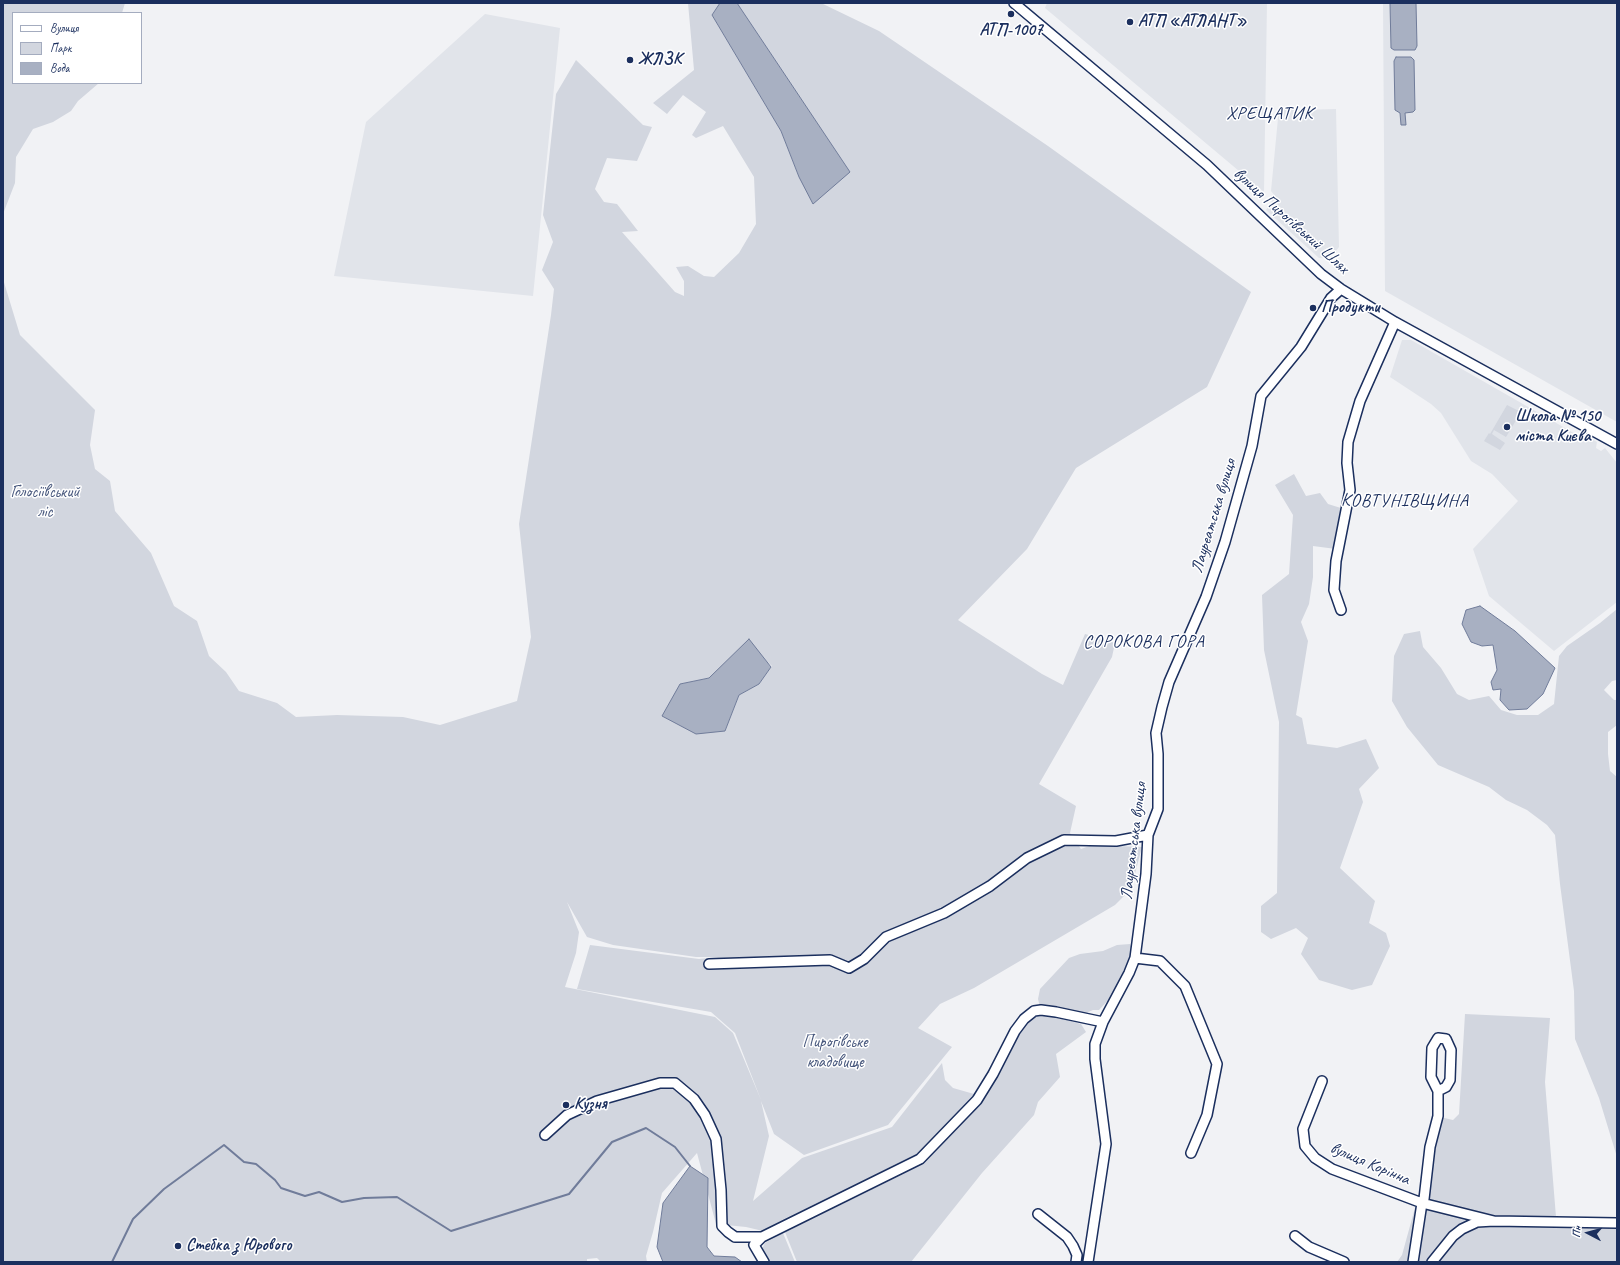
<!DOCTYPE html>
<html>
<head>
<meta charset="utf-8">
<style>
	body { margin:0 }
	#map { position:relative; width:1620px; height:1265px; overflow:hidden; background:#f1f2f5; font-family:Caveat,sans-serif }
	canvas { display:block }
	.frame { position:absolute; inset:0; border:4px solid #1b2f5e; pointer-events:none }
	.legend { position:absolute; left:12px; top:12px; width:130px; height:72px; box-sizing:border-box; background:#fff; border:1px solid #a4acbf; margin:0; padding:5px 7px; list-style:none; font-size:12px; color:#1b2f5e }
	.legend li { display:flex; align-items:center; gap:8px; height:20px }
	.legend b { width:20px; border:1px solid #a4acbf }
	.north { position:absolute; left:1568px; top:1213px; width:40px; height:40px; -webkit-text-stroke:3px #fff; paint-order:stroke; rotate:276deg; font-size:11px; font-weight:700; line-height:16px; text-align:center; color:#1b2f5e }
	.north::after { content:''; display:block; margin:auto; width:14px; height:18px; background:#1b2f5e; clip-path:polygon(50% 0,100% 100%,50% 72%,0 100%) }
</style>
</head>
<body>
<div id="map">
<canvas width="1620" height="1265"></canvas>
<div class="frame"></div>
<ul class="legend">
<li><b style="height:5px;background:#fff"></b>Вулиця</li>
<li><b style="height:11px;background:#d2d6df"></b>Парк</li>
<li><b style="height:11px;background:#a8b0c2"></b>Вода</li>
</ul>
<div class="north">Пн</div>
</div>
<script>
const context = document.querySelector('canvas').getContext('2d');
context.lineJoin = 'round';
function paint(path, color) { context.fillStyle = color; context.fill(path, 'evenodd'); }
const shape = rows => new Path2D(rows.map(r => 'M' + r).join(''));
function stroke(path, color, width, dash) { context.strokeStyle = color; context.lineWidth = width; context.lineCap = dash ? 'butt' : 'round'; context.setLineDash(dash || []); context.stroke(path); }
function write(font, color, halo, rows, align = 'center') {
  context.font = font + ' Caveat,sans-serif'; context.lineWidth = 3; context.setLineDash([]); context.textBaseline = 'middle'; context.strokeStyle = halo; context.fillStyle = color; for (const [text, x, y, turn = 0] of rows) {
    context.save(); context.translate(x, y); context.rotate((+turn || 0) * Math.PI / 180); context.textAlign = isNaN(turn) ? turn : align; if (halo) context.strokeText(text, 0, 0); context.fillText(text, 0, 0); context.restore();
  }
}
paint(shape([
	[1047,3,1267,3,1264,192,1045,8],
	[1383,3,1617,3,1617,422,1385,291],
	[485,14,560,28,533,296,334,276,366,122],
	[1279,108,1301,110,1336,109,1339,247,1331,257,1319,258,1266,210,1275,196,1271,191],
	[1402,340,1411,340,1579,436,1582,433,1597,442,1596,448,1601,451,1605,448,1617,463,1617,602,1554,651,1489,596,1473,549,1518,501,1492,474,1471,461,1441,413,1431,404,1390,377]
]), '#e1e4ea');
paint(shape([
	[3,3,125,3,122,13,13,13,13,83,99,83,78,101,71,111,53,122,33,129,16,157,15,183,3,214],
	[688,3,720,3,712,15,781,131,799,177,850,172,737,3,821,3,879,31,1048,146,1251,292,1207,387,1076,468,1027,549,958,620,1042,674,1063,685,1085,634,1115,643,1112,657,1039,784,1076,806,1070,833,1081,849,1092,845,1142,847,1131,889,1115,905,974,988,940,1004,918,1028,952,1047,888,1125,804,1155,774,1134,761,1101,769,1136,753,1201,802,1158,892,1127,942,1063,945,1080,953,1088,974,1094,917,1154,763,1231,746,1227,716,1224,697,1153,662,1193,653,1232,646,1256,647,1262,601,1262,597,1258,587,1259,587,1262,3,1262,3,279,20,335,95,410,90,445,95,469,110,481,115,511,151,553,174,606,197,621,209,656,226,672,239,691,277,703,296,717,337,715,403,717,440,725,517,701,531,637,519,524,551,315,554,289,542,270,553,242,543,215,556,94,576,60,643,125,652,127,637,161,607,158,595,189,604,202,617,204,638,231,622,232,675,292,684,296,684,281,676,267,688,266,704,276,714,277,739,253,756,224,754,177,723,126,696,138,692,135,706,112,683,95,667,114,653,103,694,70],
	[764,659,772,666,759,684,739,695,725,731,680,684,709,678],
	[567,902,587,937,613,945,696,957,718,957,699,959,590,945,577,989,711,1012,735,1033,761,1100,733,1033,715,1017,565,987,576,953,579,932],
	[1507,405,1521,412,1506,437,1494,430,1492,434,1505,443,1500,450,1484,441,1489,433,1490,434],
	[1294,474,1306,496,1320,493,1328,504,1344,509,1336,549,1313,546,1313,577,1309,604,1301,622,1308,641,1296,715,1302,718,1307,744,1337,748,1366,739,1379,768,1359,789,1363,802,1340,868,1375,901,1369,923,1386,933,1390,946,1372,985,1352,990,1319,980,1301,954,1308,938,1296,928,1271,939,1261,932,1261,906,1277,893,1279,722,1264,650,1262,595,1289,574,1293,515,1275,485],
	[1617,609,1617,680,1612,681,1604,690,1614,700,1617,700,1617,725,1608,732,1608,754,1610,771,1617,777,1617,1157,1599,1098,1575,1039,1574,991,1560,884,1555,835,1547,825,1527,810,1506,800,1489,787,1438,765,1407,727,1392,701,1394,656,1404,634,1420,631,1423,647,1441,668,1457,694,1469,700,1489,696,1501,710,1517,715,1538,715,1554,704,1559,656,1567,646,1600,623],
	[1130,944,1133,951,1113,995,1099,1010,1093,1010,1086,1013,1040,1007,1038,999,1040,989,1069,958,1080,954,1103,951,1117,945],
	[1040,1014,1067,1020,1081,1024,1086,1032,1056,1054,1060,1077,1038,1102,1034,1115,982,1173,911,1262,797,1262,785,1232,924,1164,971,1112,1022,1026,1034,1016],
	[1465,1014,1550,1018,1545,1082,1556,1217,1617,1220,1617,1262,1397,1262,1402,1255,1440,1117,1453,1120,1459,1114],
	[783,1233,795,1262,767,1262,761,1251,765,1243]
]), '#d2d6df');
const water = shape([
	[720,3,737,3,850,172,813,204,799,177,781,131,712,15,720,3],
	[1390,3,1416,3,1417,46,1415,50,1394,50,1391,48,1390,3],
	[1396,57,1411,57,1414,60,1415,110,1413,112,1405,113,1406,125,1401,125,1400,113,1395,110,1394,61,1396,57],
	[1480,606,1515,631,1555,668,1543,694,1527,709,1509,710,1500,700,1501,689,1493,690,1491,682,1497,670,1493,645,1482,646,1471,642,1462,624,1466,610,1480,606],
	[749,639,771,667,759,684,739,695,725,731,696,734,662,716,680,684,709,678,749,639],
	[690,1166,708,1178,707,1247,714,1256,735,1257,742,1262,663,1262,657,1247,663,1203,690,1166]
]);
paint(water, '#a8b0c2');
stroke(water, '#707c9a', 1);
stroke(shape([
	[112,1262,133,1219,164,1189,224,1145,244,1162,256,1164,275,1180,281,1188,305,1196,319,1192,342,1202,364,1198,397,1197,451,1231,569,1194,612,1142,646,1128,675,1147,690,1166]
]), '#707c9a', 2);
const minor = shape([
	[1014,3,1207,165,1321,274,1341,289,1395,322,1617,444],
	[1341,610,1334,590,1336,561,1350,490,1347,463,1348,442,1360,401,1395,322],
	[1135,958,1160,961,1185,986,1217,1064,1207,1115,1191,1153],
	[709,964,830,960,849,968,864,959,886,937,944,913,990,886,1027,858,1064,840,1116,841,1148,835],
	[1322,1081,1303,1129,1305,1146,1315,1158,1332,1169,1422,1203,1494,1221],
	[545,1135,567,1115,597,1101,660,1083,675,1083,694,1099,705,1115,716,1139,721,1190,722,1226,728,1232,735,1237,762,1237,920,1159,977,1100,993,1074,1015,1031,1024,1019,1034,1011,1041,1010,1056,1012,1103,1022],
	[1038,1214,1067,1237,1073,1246,1077,1255,1076,1262],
	[1295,1236,1309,1247,1344,1262],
	[762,1237,754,1245,764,1262],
	[1088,1262,1106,1144,1095,1059,1095,1044,1103,1022,1129,973,1135,958,1146,874,1148,835,1158,809,1158,754,1156,733,1162,707,1169,682,1206,597,1225,542,1252,446,1261,396,1301,347,1331,298,1341,289],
	[1413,1262,1422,1203,1424,1199,1430,1147,1438,1116,1438,1091,1431,1077,1432,1048,1438,1038,1446,1039,1451,1050,1450,1080,1446,1087,1438,1091],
	[1432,1262,1453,1236,1462,1229,1477,1222,1494,1221,1617,1223]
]);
stroke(minor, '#1b2f5e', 12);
stroke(minor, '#fff', 9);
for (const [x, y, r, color] of [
	[1011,14,4,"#1b2f5e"],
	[1130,22,4,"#1b2f5e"],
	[630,60,4,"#1b2f5e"],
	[1313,308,4,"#1b2f5e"],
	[1507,427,4,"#1b2f5e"],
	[566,1105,4,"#1b2f5e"],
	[178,1246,4,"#1b2f5e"]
]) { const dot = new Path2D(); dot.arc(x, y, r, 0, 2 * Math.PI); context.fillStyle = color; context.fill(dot); stroke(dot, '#fff', 1.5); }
write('bold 17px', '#1b2f5e', '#fff', [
	["АТП «АТЛАНТ»",1138,22],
	["АТП-1007",1011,31,"center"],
	["ЖЛЗК",638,60],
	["Продукти",1321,308],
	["Школа № 150",1515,417],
	["міста Києва",1515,437],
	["Кузня",574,1105],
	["Стебка з Юрового",186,1246]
], 'left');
write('17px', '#1b2f5e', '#fff', [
	["вулиця Пирогівський Шлях",1291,221,42],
	["Лауреатська вулиця",1214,516,-73],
	["Лауреатська вулиця",1134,841,-83],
	["вулиця Корінна",1370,1164,23]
]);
write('17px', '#49597e', '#fff', [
	["Голосіївський",45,493],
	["ліс",45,513],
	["Пирогівське",835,1043],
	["кладовище",835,1063]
]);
context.letterSpacing = '1px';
write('18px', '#1b2f5e', '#fff', [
	["ХРЕЩАТИК",1270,114],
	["КОВТУНІВЩИНА",1405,501],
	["СОРОКОВА ГОРА",1144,642]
]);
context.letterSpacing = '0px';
</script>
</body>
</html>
